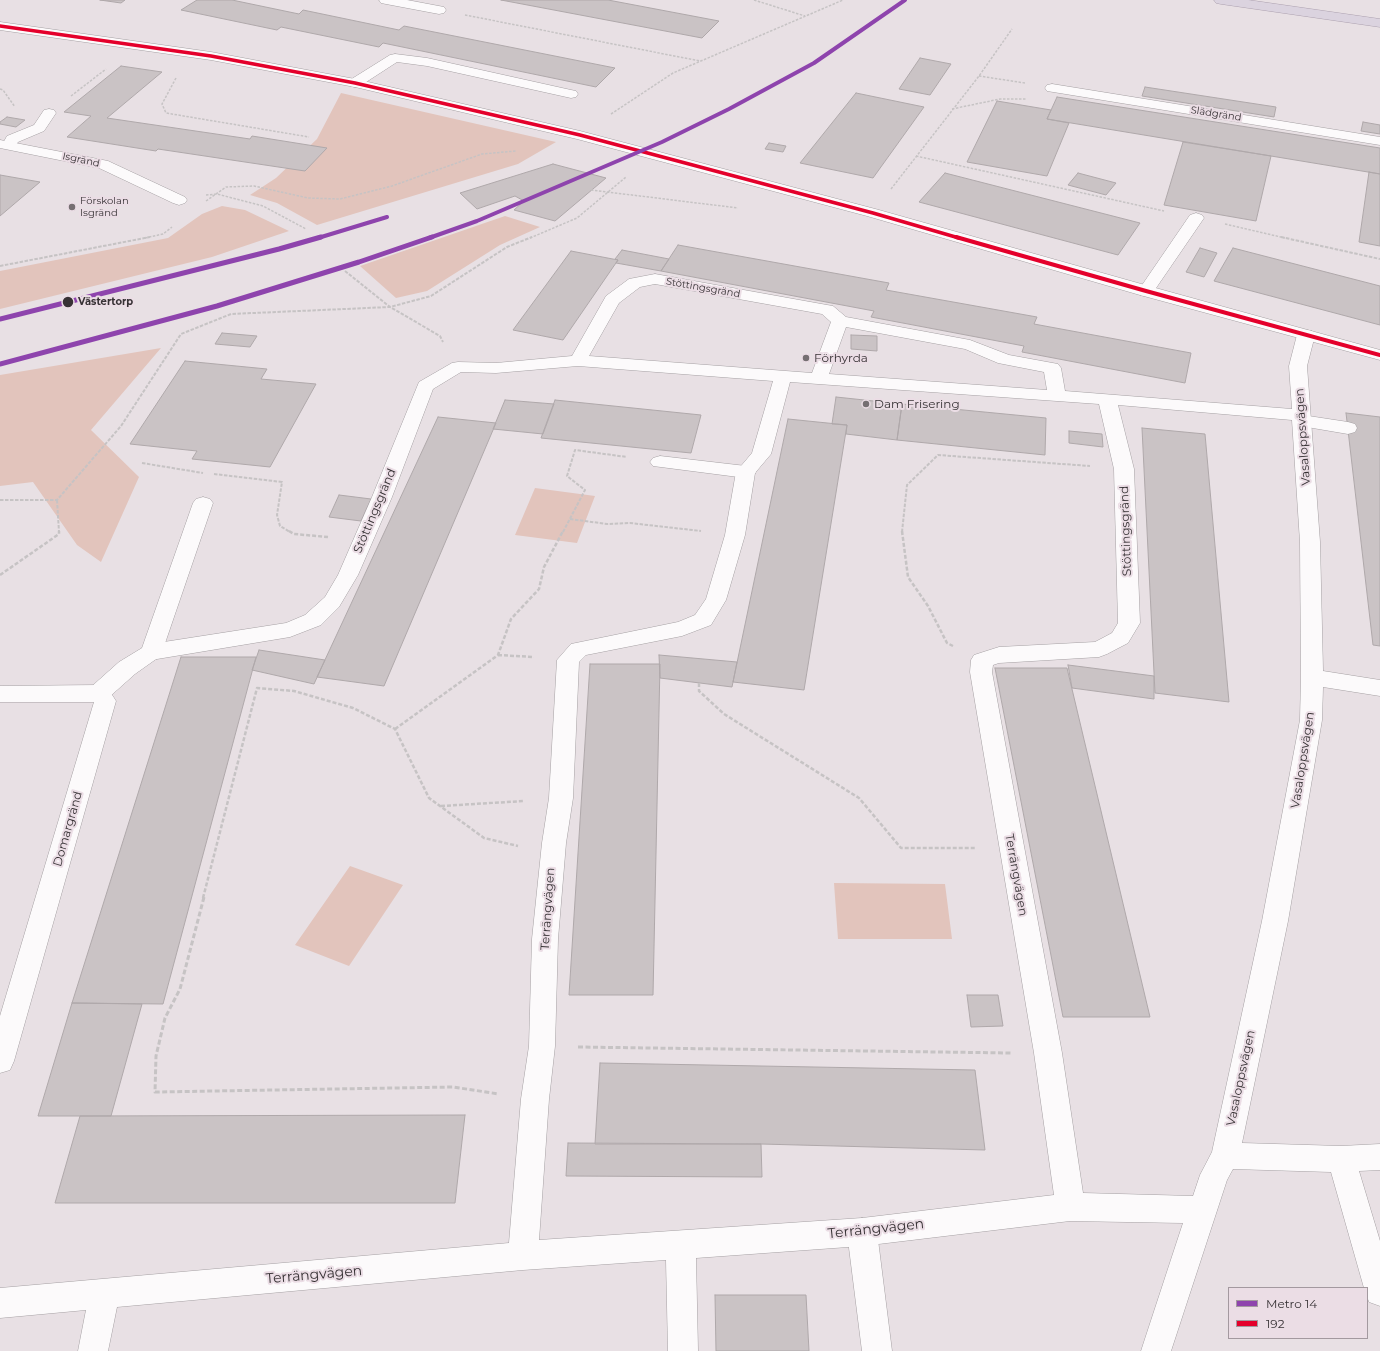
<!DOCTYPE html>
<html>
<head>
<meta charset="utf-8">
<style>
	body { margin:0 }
	#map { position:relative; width:1380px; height:1351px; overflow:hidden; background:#e8e0e4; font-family:Montserrat,sans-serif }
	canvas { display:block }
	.legend { position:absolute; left:1228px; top:1287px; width:140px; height:52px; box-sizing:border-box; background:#ebdde5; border:1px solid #a3999f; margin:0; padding:5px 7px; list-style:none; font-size:12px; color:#373235 }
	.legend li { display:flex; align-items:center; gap:8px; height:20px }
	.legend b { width:20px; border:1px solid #a3999f }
</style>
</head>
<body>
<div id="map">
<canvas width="1380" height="1351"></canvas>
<ul class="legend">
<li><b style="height:5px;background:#8e44ad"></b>Metro 14</li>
<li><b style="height:5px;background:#e4002b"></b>192</li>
</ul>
</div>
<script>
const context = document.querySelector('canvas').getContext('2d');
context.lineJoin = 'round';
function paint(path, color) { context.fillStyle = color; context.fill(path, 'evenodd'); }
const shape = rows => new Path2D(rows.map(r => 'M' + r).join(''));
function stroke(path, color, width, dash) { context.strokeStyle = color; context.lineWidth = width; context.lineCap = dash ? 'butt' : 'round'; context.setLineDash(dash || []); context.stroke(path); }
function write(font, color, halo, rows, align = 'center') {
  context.font = font + ' Montserrat,sans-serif'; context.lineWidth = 4; context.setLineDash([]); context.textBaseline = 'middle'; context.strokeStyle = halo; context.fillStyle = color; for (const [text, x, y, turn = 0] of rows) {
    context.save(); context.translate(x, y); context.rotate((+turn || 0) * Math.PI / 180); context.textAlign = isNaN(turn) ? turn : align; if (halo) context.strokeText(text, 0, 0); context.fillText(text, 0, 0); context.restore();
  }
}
paint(shape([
	[341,93,455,119,556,142,518,164,317,225,277,203,250,195,276,178,317,139],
	[222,206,245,210,289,231,212,257,0,309,0,271,168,238,202,214],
	[505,216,540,227,500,245,427,291,396,298,360,266],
	[161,348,91,430,139,477,101,562,77,545,33,482,0,486,0,375],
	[535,488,595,496,577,543,515,535],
	[350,866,403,885,349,966,295,945],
	[834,883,945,884,952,939,838,939]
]), '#e2c4bc');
const building = shape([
	[100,0,125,0,121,3,100,0],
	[197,0,232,0,299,14,303,10,399,30,404,26,615,68,596,87,383,43,379,47,281,27,277,30,181,10,197,0],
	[501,0,608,0,719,21,702,38,501,0],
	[920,58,951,64,930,95,899,89,920,58],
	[121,66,162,72,107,118,250,139,252,136,327,148,305,171,158,149,156,151,67,137,91,116,64,112,121,66],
	[1145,87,1276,107,1274,117,1142,96,1145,87],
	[856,93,924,107,873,178,800,163,856,93],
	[1057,97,1380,148,1380,174,1047,119,1057,97],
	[997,101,1051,110,1047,119,1069,123,1047,176,967,162,997,101],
	[7,117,25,120,16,127,0,124,0,122,7,117],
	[1363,122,1380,125,1380,134,1361,131,1363,122],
	[1183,142,1271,156,1256,221,1164,205,1183,142],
	[769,143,786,146,783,152,765,149,769,143],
	[553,164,606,178,555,221,514,210,524,201,515,196,477,209,460,193,553,164],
	[1369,172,1380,174,1380,246,1359,242,1369,172],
	[945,173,1140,223,1118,255,919,202,945,173],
	[1078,173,1116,183,1106,195,1068,185,1078,173],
	[0,175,40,182,0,216,0,175],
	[678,245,889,283,886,290,1037,317,1034,324,1191,353,1185,383,1022,352,1024,346,871,317,874,311,661,271,678,245],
	[1200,248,1217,253,1204,277,1186,272,1200,248],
	[1233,248,1380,286,1380,325,1214,281,1233,248],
	[622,250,669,259,661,271,616,263,618,260,615,259,622,250],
	[571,251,618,260,563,340,513,330,571,251],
	[222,333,257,336,250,347,215,344,222,333],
	[851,335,877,336,877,351,851,349,851,335],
	[185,361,267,369,261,379,316,384,270,467,192,459,197,451,130,444,185,361],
	[836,397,902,404,897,440,846,434,847,425,832,424,836,397],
	[505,400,554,404,543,434,493,429,505,400],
	[555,400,701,415,691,453,541,438,555,400],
	[902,404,1046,418,1045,455,897,440,902,404],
	[1346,413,1380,417,1380,646,1373,645,1346,413],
	[438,417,496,423,384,686,317,677,438,417],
	[788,419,847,425,804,690,733,682,788,419],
	[1142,428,1205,434,1229,702,1155,693,1142,428],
	[1069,431,1102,434,1103,447,1069,443,1069,431],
	[339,495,371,499,361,521,329,517,339,495],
	[259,650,325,660,314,684,252,670,259,650],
	[659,655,737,662,732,687,660,678,659,655],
	[181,657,256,657,163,1004,72,1003,181,657],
	[590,664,660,664,653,995,569,995,590,664],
	[1068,665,1154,676,1154,699,1072,688,1068,665],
	[995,668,1067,668,1150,1017,1063,1017,995,668],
	[967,995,998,995,1003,1026,971,1027,967,995],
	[72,1003,142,1004,111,1116,38,1116,72,1003],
	[600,1063,975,1070,985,1150,761,1144,595,1144,600,1063],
	[465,1115,455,1203,55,1203,80,1116,465,1115],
	[568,1143,761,1144,762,1177,566,1176,568,1143],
	[715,1295,806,1295,809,1351,716,1351,715,1295]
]);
paint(building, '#cac3c5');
stroke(building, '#afa8aa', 1);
const service = shape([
	[395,54,427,58,571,90,576,91,578,94,576,97,571,98,427,66,397,62,360,86,355,87,350,86,348,83,350,80,390,55,395,54],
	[49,109,54,110,56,113,44,131,18,142,14,148,9,149,4,148,2,145,7,136,34,125,44,110,49,109],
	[1196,213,1202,215,1204,218,1154,291,1152,295,1146,296,1140,295,1138,291,1190,215,1196,213],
	[1302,415,1348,422,1355,424,1357,428,1355,432,1348,434,1295,425,1293,421,1295,417,1302,415],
	[660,456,746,466,753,468,756,472,753,476,746,478,653,466,650,462,653,458,660,456],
	[203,497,210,499,213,503,162,652,159,657,135,674,107,699,99,701,91,699,88,693,91,687,119,662,142,648,193,503,196,499,203,497],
	[862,1218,872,1222,877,1232,892,1351,862,1351,847,1232,852,1222,862,1218]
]);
const minor = shape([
	[379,0,407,0,444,7,446,10,444,13,439,14,386,4,381,3,379,0],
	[1052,84,1380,137,1380,145,1047,91,1045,88,1047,85,1052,84],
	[0,140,108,161,185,197,187,200,185,203,179,205,173,203,99,168,0,148,0,140],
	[655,274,827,305,833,306,846,317,970,340,1009,355,1058,364,1061,368,1065,391,1292,409,1289,366,1297,335,1300,331,1306,330,1312,331,1315,335,1307,366,1320,542,1323,671,1380,680,1380,696,1323,687,1322,720,1288,921,1242,1143,1341,1146,1380,1144,1380,1170,1359,1171,1380,1241,1380,1306,1369,1302,1367,1296,1367,1288,1364,1288,1331,1172,1233,1169,1227,1180,1171,1351,1141,1351,1183,1223,1070,1221,862,1246,696,1258,698,1351,668,1351,666,1260,523,1270,117,1307,108,1351,78,1351,86,1310,0,1318,0,1288,509,1243,521,1099,529,1046,532,939,542,843,549,798,557,660,571,644,678,622,695,615,706,599,725,535,736,472,752,453,773,381,578,366,496,373,461,372,433,389,392,497,358,575,339,607,321,625,290,637,151,660,143,657,140,652,143,647,151,644,286,623,305,615,325,597,338,575,372,497,419,382,452,363,458,362,496,363,572,356,606,296,629,279,655,274],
	[655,284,822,314,831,322,812,373,589,356,619,303,640,287,655,284],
	[846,327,965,349,998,363,1044,372,1047,390,829,374,846,327],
	[790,382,1099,404,1114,469,1118,623,1112,633,1095,642,999,647,974,655,971,660,970,672,1034,1053,1054,1195,862,1218,539,1240,549,1099,555,1046,558,939,566,843,573,798,579,662,586,655,682,636,711,625,726,600,745,535,755,473,771,454,790,382],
	[1118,405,1292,420,1300,542,1301,677,1300,720,1262,921,1212,1152,1200,1175,1193,1196,1083,1193,1062,1053,992,672,993,665,999,663,1099,657,1107,654,1128,643,1140,623,1134,469,1118,405],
	[99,685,107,687,116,701,14,1061,10,1070,0,1073,0,1016,94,702,0,702,0,686,99,685]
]);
const tertiary = shape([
	[0,22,211,52,355,79,580,131,879,210,1152,287,1380,350,1380,360,1140,295,867,216,577,139,355,87,211,60,0,30,0,22]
]);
const motorway = shape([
	[1214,0,1248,0,1380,19,1380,27,1221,4,1216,3,1214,0]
]);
stroke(service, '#a5a0a3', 1);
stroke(minor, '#a5a0a3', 1);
stroke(tertiary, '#a5a0a3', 1);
stroke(motorway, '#aca0af', 1);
stroke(shape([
	[754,0,805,16],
	[465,15,700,61],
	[979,76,1025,83],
	[176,78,162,104,166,113,309,137],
	[0,89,3,90,15,107],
	[71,96,106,69],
	[952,109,1000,99,1026,99],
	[611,114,673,73,843,0],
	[916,156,1164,211],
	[891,189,979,76,1012,29],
	[591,190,738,208],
	[206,195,217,194,263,206,306,229],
	[206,201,226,187,254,186,308,198,340,199,392,186,482,154,516,151],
	[1225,224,1285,238],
	[145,238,163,234,172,227],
	[530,238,577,218,626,177]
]), '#c6c3c4', 1.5, [2.5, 1.5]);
stroke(shape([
	[1281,237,1380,259],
	[0,266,150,237],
	[345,271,390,307,440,336,443,342],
	[142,463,203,473],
	[214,474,282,482,277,515,280,526,290,532],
	[0,500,57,500,121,426,181,334,231,314,390,307,431,296,507,247,532,237],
	[57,500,59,532],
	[570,519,607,524,630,523,701,531],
	[563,532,585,490,567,476,575,450,627,457],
	[902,532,907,485,938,455,1090,466]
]), '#c6c3c4', 2, [3.5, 1.5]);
stroke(shape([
	[289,531,294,534,328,537],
	[902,531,908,577,928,606,947,643,953,646],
	[0,575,59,534,59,531],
	[498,655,534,657],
	[699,683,699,691,724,714,859,798,901,848,975,848],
	[395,729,498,655,511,619,539,589,544,567,563,531],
	[441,806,524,801],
	[203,898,257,688,294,691,353,708,395,729,429,798,484,838,518,846]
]), '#c6c3c4', 2.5, [4, 2]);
stroke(shape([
	[204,897,180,989,165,1018,156,1056,155,1092,453,1087,499,1094],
	[578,1047,1011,1053]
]), '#c6c3c4', 3, [5, 2.5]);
paint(service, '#fcfafb');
paint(minor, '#fcfafb');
paint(tertiary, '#fcfafb');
paint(motorway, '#dbd3df');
stroke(shape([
	[0,26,211,56,355,83,580,135,873,213,959,238]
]), '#e4002b', 3.5);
stroke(shape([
	[956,237,1146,291,1380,355]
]), '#e4002b', 4);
stroke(shape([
	[318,238,387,217],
	[429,238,477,221,662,142,729,109,814,63,905,0]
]), '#8e44ad', 4);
stroke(shape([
	[0,319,279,249,321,237],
	[0,364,217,306,359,262,432,237]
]), '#8e44ad', 5);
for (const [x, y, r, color] of [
	[72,207,4,"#756f72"],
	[68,302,6,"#373235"],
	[806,358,4,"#756f72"],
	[866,404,4,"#756f72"]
]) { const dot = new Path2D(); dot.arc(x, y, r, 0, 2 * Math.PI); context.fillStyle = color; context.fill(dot); stroke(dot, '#ebdde5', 1.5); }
write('10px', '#373235', '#ebdde5', [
	["Slädgränd",1216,114,9],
	["Isgränd",81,160,12],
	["Stöttingsgränd",703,288,10]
]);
write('10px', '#373235', '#ebdde5', [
	["Förskolan",80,201],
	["Isgränd",80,213]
], 'left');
write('bold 10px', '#373235', '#ebdde5', [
	["Västertorp",78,302]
], 'left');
write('12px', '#373235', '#ebdde5', [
	["Förhyrda",814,358],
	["Dam Frisering",874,404]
], 'left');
write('12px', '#373235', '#ebdde5', [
	["Vasaloppsvägen",1303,437,-94],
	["Stöttingsgränd",375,511,-67],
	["Stöttingsgränd",1126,531,-92],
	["Vasaloppsvägen",1303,760,-81],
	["Domargränd",68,829,-74],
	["Terrängvägen",1016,875,80],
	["Terrängvägen",548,909,-86],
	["Vasaloppsvägen",1241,1078,-78]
]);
write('14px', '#373235', '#ebdde5', [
	["Terrängvägen",876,1229,-6],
	["Terrängvägen",314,1275,-5]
]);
</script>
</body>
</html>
